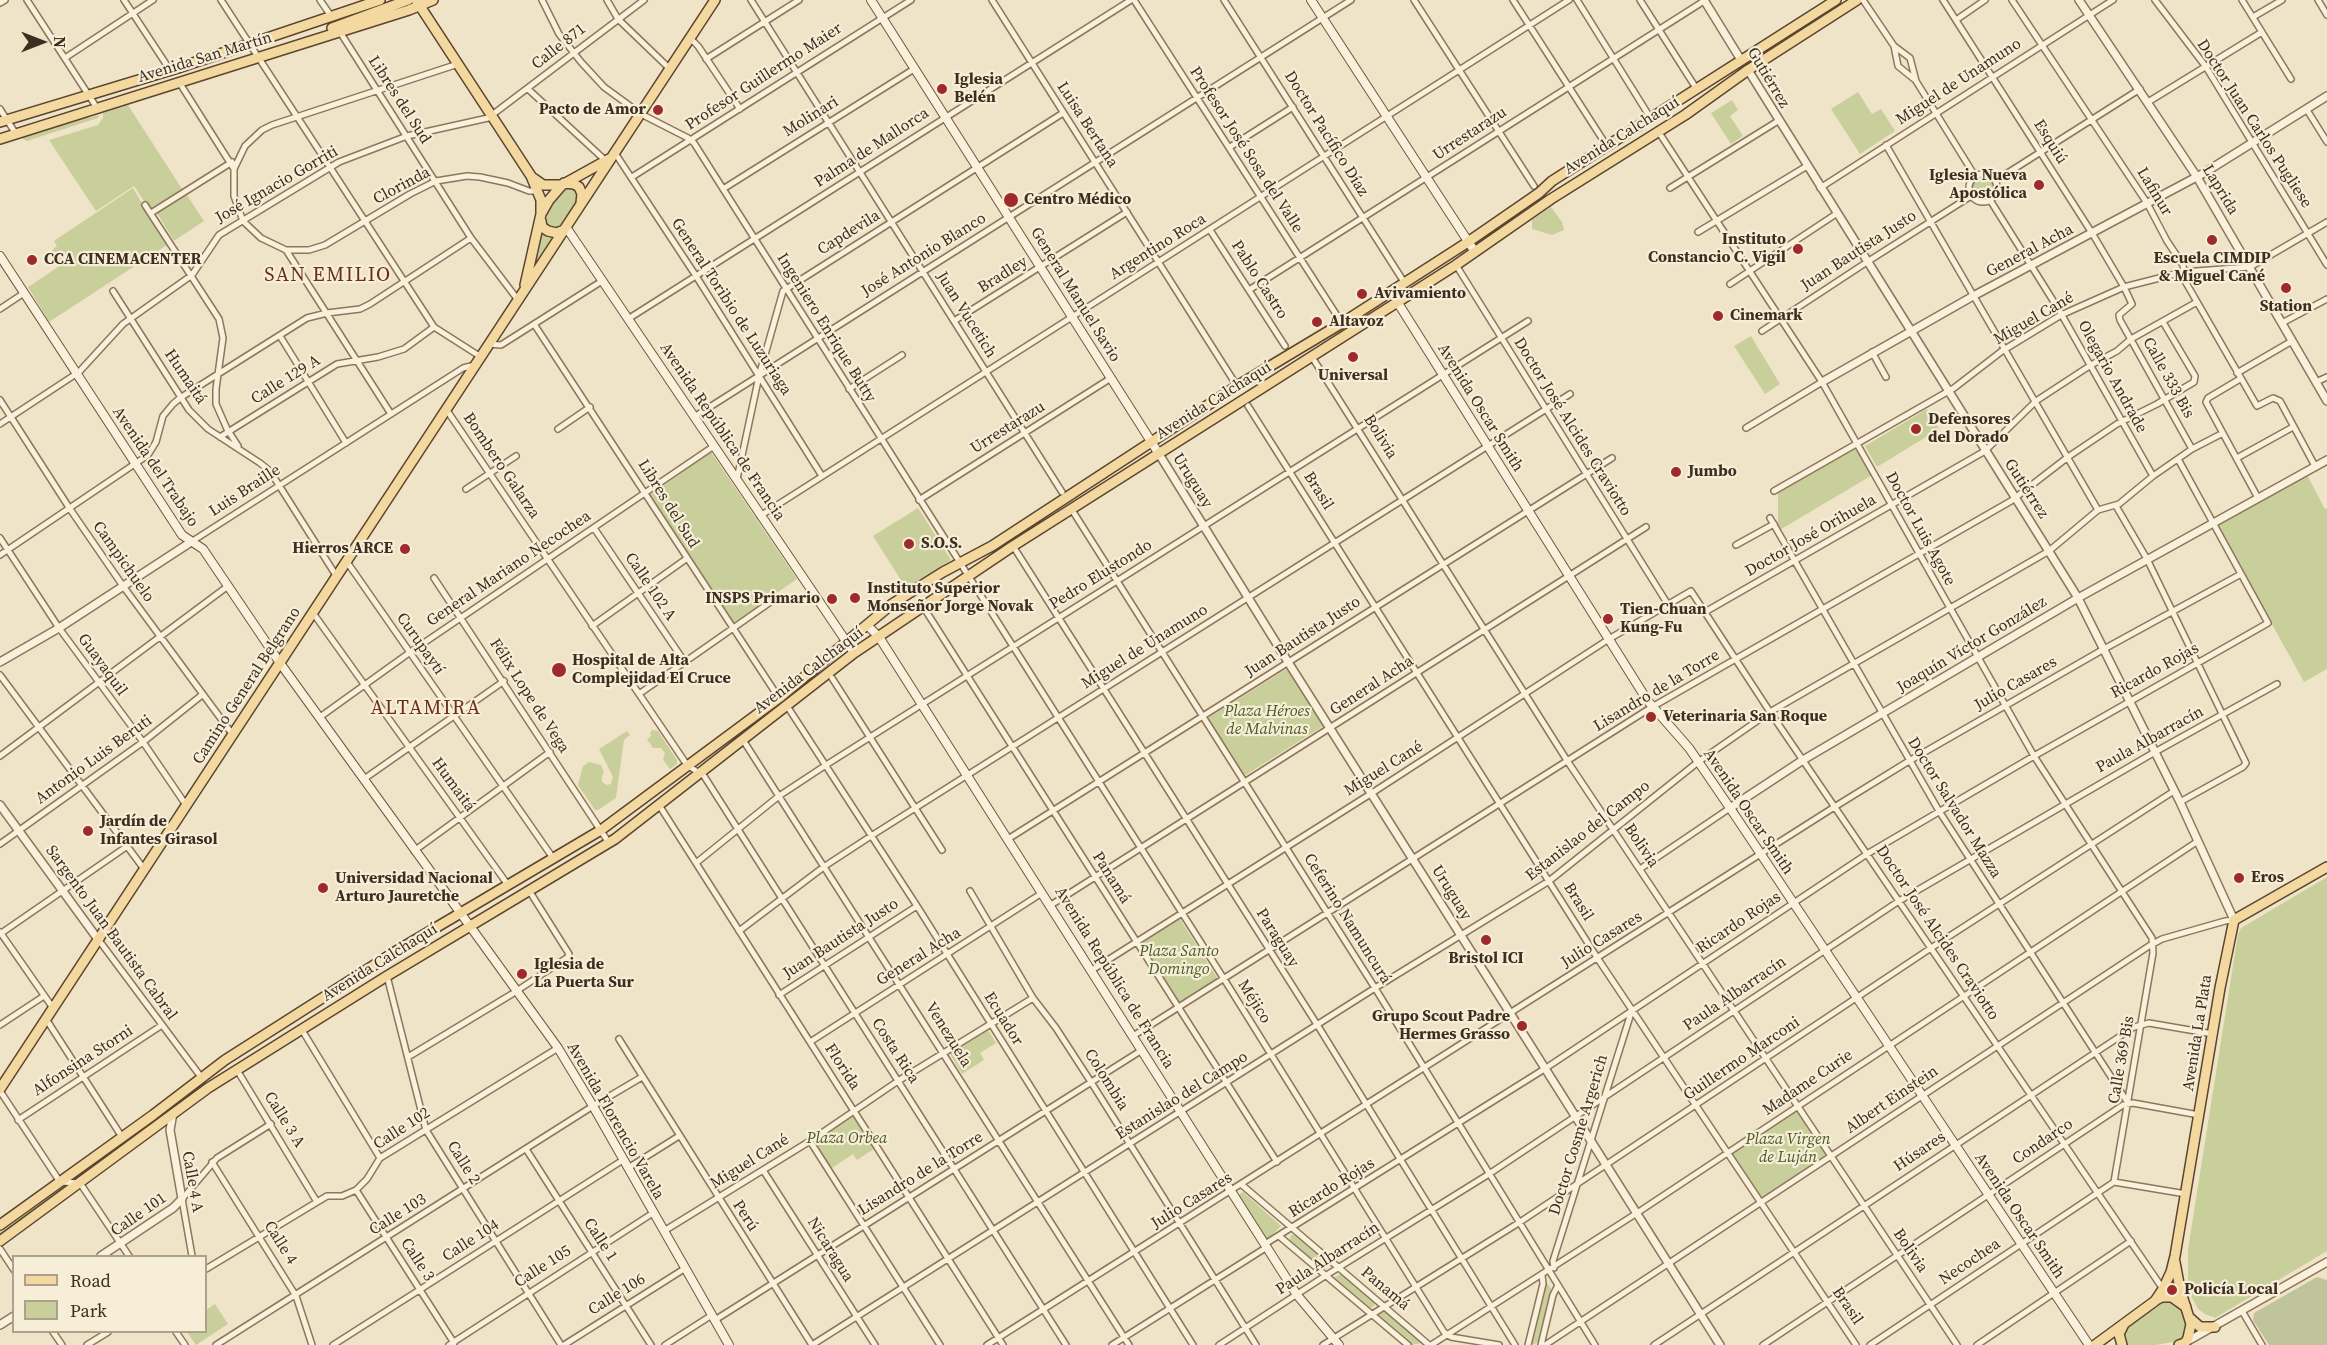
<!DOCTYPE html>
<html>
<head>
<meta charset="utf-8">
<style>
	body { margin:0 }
	#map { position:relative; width:2327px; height:1345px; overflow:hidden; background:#f0e4c8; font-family:"Source Serif 4",serif }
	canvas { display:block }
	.legend { position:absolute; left:12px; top:1255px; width:195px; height:78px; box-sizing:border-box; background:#f7eed8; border:2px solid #ada18e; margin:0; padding:8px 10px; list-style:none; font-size:18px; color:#3d2e20 }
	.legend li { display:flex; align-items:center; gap:12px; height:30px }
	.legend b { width:30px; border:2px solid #ada18e }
	.north { position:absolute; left:12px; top:12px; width:60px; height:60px; -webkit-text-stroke:4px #f7eed8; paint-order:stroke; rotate:90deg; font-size:16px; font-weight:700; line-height:24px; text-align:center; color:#3d2e20 }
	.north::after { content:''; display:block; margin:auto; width:21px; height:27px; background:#3d2e20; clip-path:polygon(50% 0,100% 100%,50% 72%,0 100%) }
</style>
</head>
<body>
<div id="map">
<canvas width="2327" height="1345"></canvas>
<ul class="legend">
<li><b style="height:8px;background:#f3d9a0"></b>Road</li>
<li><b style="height:16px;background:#c9cf9b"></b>Park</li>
</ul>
<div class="north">N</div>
</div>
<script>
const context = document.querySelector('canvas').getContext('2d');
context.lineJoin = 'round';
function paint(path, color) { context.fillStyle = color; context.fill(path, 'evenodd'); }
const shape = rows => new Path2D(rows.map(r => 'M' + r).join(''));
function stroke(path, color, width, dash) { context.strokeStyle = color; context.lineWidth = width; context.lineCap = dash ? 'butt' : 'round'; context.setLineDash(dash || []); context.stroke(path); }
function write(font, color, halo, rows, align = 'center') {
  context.font = font + ' "Source Serif 4",serif'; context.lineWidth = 4.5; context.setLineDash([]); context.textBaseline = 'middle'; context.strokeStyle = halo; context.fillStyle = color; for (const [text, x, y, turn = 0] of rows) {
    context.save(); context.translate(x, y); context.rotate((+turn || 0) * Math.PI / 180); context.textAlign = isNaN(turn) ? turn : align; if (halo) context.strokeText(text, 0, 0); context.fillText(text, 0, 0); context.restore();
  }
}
paint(shape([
	[1858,92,1872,114,1881,109,1895,131,1860,154,1831,109],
	[1732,100,1738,110,1730,116,1743,136,1731,144,1711,113],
	[128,105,182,189,151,208,148,203,146,204,134,186,96,211,49,140,98,125,103,118,103,113],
	[87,114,89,118,99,115,98,118,27,141,23,139,23,136],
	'1971 189a12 12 0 1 1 24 0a12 12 0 1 1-24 0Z',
	[566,185,576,188,579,199,561,228,555,231,543,224,544,213],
	[133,188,167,245,49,322,28,287,61,265,52,250,57,246,54,241],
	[187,195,204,221,174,241,157,213],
	[1551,207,1562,222,1564,230,1552,235,1532,229,1532,220],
	[540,227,557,235,534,268,532,267],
	[1751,336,1780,384,1765,394,1734,346],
	[1927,409,1939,429,1877,467,1865,446],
	[1858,444,1874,474,1778,531,1778,489],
	[711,452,797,579,733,623,650,495],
	[2306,473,2325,509,2327,508,2327,669,2304,682,2216,523],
	[918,508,951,560,906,588,873,536],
	[1288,668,1325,725,1244,776,1208,718],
	[652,730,658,731,677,760,677,764,670,769,663,760,665,753,661,748,653,748,647,739,651,736,650,733],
	[627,731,630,735,624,740,616,798,598,810,595,810,578,785,583,766,589,762,601,765,604,773,602,776,602,782,607,785,611,784,613,777,599,749],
	[2327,877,2327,1251,2215,1318,2205,1314,2198,1309,2192,1298,2188,1283,2188,1249,2238,934,2241,928],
	[1180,919,1218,979,1179,1004,1141,944],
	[988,1030,996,1043,980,1053,984,1060,962,1074,950,1054],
	[200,1087,173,1109,78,1178,77,1176],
	[1798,1107,1831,1157,1761,1203,1727,1153],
	[853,1115,874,1149,857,1160,853,1154,829,1170,812,1142],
	[66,1184,67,1186,0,1235,0,1231],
	[1243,1192,1281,1226,1267,1240,1238,1195],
	[1291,1235,1295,1235,1329,1262,1328,1266,1322,1270,1289,1241],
	[1341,1274,1375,1302,1374,1306,1369,1309,1333,1278],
	[1547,1283,1551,1289,1538,1341,1534,1345,1531,1343,1543,1290],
	[2170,1299,2182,1306,2188,1324,2183,1337,2178,1341,2156,1345,2126,1345,2122,1334,2125,1327,2160,1302],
	[215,1304,228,1324,196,1345,187,1332,206,1332,206,1310],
	[1384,1310,1421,1343,1412,1345,1377,1315]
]), '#c9cf9b');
paint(shape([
	[2317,1277,2327,1280,2327,1345,2269,1345,2253,1320,2254,1313]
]), '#bfc49a');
const minor = shape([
	[27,0,97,108],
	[124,0,170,70],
	[221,0,434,327,481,357],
	[320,0,331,16],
	[542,0,559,34,581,62,604,87,641,114,688,138,694,143,1224,979,1444,1332,1451,1337,1499,1345],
	[607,0,618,19,670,69],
	[751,0,1062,492],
	[992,0,1237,386],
	[1134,0,1336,314],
	[1224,0,1404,282],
	[1414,0,1534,186],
	[1513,0,1603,140],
	[1577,0,1648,114],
	[1640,0,1696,88],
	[1863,0,1894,46,1898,66,1914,79],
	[1943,0,2092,233,2124,287,2132,304,2119,315,2120,320,2192,449],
	[2012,0,2147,203,2167,241,2183,265,2185,281,2257,406,2273,398,2280,401,2315,466],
	[2155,0,2206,67,2327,265],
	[2242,0,2291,79],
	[2318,0,2327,15],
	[0,3,5,0],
	[2253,17,2282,0],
	[1956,20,1985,0],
	[340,32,471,238,518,300],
	[690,38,698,46,740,109],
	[1894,46,1910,58,1916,81,1975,176],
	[65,58,153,0],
	[706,59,799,0],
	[179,82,234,169,234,196,243,221,261,238,286,250,391,414],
	[528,89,606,161],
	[2148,102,2262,32],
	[0,109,16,134],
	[2307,110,2327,142],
	[1658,131,1822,382,2034,756,2152,938,2153,953,2114,1182],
	[1886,145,2098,510],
	[1230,147,1293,107],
	[615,153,696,276,822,476],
	[234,169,245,146,262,130,272,125,458,64],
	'1969 188a14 14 0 1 1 28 0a14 14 0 1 1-28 0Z',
	[632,177,911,0],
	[1995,181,2140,89],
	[1670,188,1778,121],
	[1820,188,2113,0],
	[723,189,914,69],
	[1990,200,2059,310,2153,476],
	[145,205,219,319,223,338,216,389,216,404,227,429,238,446],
	[151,213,232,162],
	[1210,230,1285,346],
	[1698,232,1807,166],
	[286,250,309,250,325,245,410,194,436,181,467,176,480,177,508,183,529,191,538,191],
	[1456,265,1667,603],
	[1730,284,1836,214],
	[1249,290,1704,1],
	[113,291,189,410,208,429,260,463,270,471,337,577],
	[0,309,24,293],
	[628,319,1131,0],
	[954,321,1127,212],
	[2282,323,2327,299],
	[534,324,779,698],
	[1762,331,1867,262,1971,196],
	[280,336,346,443],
	[488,344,501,345,602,281],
	[1872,352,1886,377],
	[1312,357,1568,762,1957,1345],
	[2237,373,2292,341],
	[2240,379,2208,398,2206,402,2258,498],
	[2316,382,2327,377],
	[849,389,902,355],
	[0,400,70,509,123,586,233,735],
	[1248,406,1598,959,1856,1345],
	[446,409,683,759,687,765,704,776,1066,1345],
	[694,417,1351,0],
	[0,424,79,372,123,324,192,275,219,235,339,162,407,136,488,118,644,0],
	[1746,428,1822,382],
	[558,429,590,407],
	[220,437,337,364,378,357,404,349,434,327],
	[2237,458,2293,427],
	[737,479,759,376,783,291,1063,113],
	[466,489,516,456],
	[1774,491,1954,388,2002,351,2061,315,2124,287,2183,272,2250,267,2327,222],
	[919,500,1111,378],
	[2116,506,2147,559,2246,763,2243,767,2180,802],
	[1072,510,1375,988,1595,1345],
	[760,516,1569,0],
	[1770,518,1939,811,2128,1103],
	[594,528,684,661],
	[0,538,59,628,143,742,186,805],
	[191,542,463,368,475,365],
	[1736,545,1774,524],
	[1013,546,1318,1026,1515,1345],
	[0,555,148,455,156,442,163,416,173,404,180,398,307,318,327,313,360,309,370,304,471,238],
	[347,562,553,858],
	[434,578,609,843],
	[924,608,1277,1162],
	[1705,612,1985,451,2036,401,2091,365,2117,351,2131,339,2197,302],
	[313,613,508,885],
	[592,626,686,559],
	[0,675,144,869],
	[832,678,942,850],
	[639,694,769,603],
	[789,709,917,906,1193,1345],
	[320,717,409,653,714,446],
	[743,740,1129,1345],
	[0,756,228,586],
	[364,779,504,681],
	[659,805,1003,1345],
	[1008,839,1612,458],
	[0,844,143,742,202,695],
	[414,851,550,752],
	[696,863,779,796,826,765,1528,321],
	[1640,869,1730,808],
	[970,891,1033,998,1056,1028,1091,1082,1256,1345],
	[1051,905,1646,527],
	[739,931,825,866,871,836,1570,394],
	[0,932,53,1008],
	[0,934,126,847],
	[98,939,201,1077],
	[1092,970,1372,793,1609,639,1691,591,1770,712,2163,1289],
	[387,976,426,1130,561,1345],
	[779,995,917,906],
	[46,1019,122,1137],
	[0,1025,44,996],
	[302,1030,380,1158],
	[1133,1036,1652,707,2011,501,2068,457,2117,424,2157,404,2194,382,2195,376,2163,322],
	[619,1039,812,1345],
	[810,1042,1042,893],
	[408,1057,512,994,568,957,569,954,530,892],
	[237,1070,317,1202],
	[0,1091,60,1182,80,1183,129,1256],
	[18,1120,162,1025],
	[810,1141,940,1345],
	[526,1149,651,1345],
	[212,1162,296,1296,312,1345],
	[628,1168,679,1136],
	[763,1170,875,1345],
	[1242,1185,1429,1345],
	[356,1190,454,1343],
	[664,1231,810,1141,898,1081,1033,998],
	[1279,1236,1408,1345],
	[1265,1244,1546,1068,1867,854,2034,756,2268,623,2178,459],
	[0,1249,14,1270],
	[192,1256,182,1199,217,1158,271,1124],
	[1554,1268,1553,1261,1632,1010],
	[206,1269,327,1196,342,1196,356,1190,367,1179,380,1158,558,1048],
	[2242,1311,2262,1345],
	[715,1320,1142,1050],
	[53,1332,62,1345],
	[176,1332,185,1345],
	[87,1345,108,1332],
	[216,1345,593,1106,642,1077],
	[333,1345,623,1160],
	[449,1345,653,1213],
	[564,1345,684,1269],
	[665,1345,712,1315],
	[812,1345,1375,988,1549,881,1698,762,1770,712,2049,551,2098,510,2119,504,2153,476,2192,449,2223,433],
	[987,1345,1836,806,1909,761,2104,649,2241,574],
	[1112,1345,1267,1247],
	[1219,1345,1325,1276,1489,1174,1899,901,2155,752,2277,684],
	[1323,1345,1520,1222,1931,948,2174,791],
	[1431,1345,1637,1213,2198,841],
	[1528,1345,1543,1284,1542,1275],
	[1541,1345,1553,1295,1557,1287],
	[1545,1345,2149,946,2162,939,2225,921,2234,920],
	[1654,1345,2134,1027,2149,1023,2213,1034],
	[1763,1345,2123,1105,2133,1103,2199,1115],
	[1870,1345,2114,1182,2186,1194],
	[1977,1345,2131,1241]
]);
const tertiary = shape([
	[1704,0,1741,60],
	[2079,0,2197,177,2327,401],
	[1748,70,2078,598,2180,802,2234,920],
	[1822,382,1975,295,2204,173,2327,96],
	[1159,454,1288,662,1720,1345],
	[0,662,59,628,191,542],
	[0,805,97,938],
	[1730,808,1803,760,2078,598,2327,460],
	[101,1256,173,1208,182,1199,170,1130,173,1113],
	[0,1325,14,1316],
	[2186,1342,2327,1262]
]);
const secondary = shape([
	[871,0,1159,454],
	[1311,0,1475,252],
	[566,227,854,653],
	[0,256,182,535,203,549,280,663,558,1048,593,1106,729,1345],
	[1398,303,1647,700,1689,748,1730,808,2089,1345],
	[867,625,879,637,1297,1295,1339,1345]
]);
const primary = shape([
	[416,0,531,176,541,200,541,214],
	[332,28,408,0],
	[0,122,178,68,380,0],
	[0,139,409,10,433,0],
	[533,178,543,185,561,185],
	[564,183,574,184,579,187,582,194,581,203],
	[541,221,542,227,548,231,557,233,564,230],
	[525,285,541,214,549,200,562,185,609,159],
	[0,1089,715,0],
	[0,1225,153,1115,225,1060,393,953,601,830,779,698,892,604,943,572,992,546,1237,386,1342,323,1468,242,1539,193,1552,181,1836,0],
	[0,1241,208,1088,387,976,615,839,854,653,1013,546,1456,265,1551,199,1685,115,1748,70,1857,0],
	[2175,1262,2180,1289,2191,1324,2188,1338,2185,1343,2179,1345],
	[2156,1300,2162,1297,2172,1297,2186,1307],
	[2190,1318,2200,1327,2215,1327],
	[2095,1345,2155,1301,2163,1289,2171,1272,2175,1256,2220,988,2234,920,2327,867],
	[2122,1345,2119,1334,2124,1324]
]);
stroke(minor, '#8d765c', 8);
stroke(tertiary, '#8d765c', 10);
stroke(secondary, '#6f573f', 10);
stroke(primary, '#5b4430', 12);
stroke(minor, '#faf1dc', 5);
stroke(tertiary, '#faf1dc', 7);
stroke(secondary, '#faf1dc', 8);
stroke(primary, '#f3d9a0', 9);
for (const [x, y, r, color] of [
	[942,89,6,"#9e2a2b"],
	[658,110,6,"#9e2a2b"],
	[2039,185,6,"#9e2a2b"],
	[1011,200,8,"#9e2a2b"],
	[2212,240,6,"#9e2a2b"],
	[1798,249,6,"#9e2a2b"],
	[32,260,6,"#9e2a2b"],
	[2286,288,6,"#9e2a2b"],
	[1362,294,6,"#9e2a2b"],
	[1718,316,6,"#9e2a2b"],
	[1317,322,6,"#9e2a2b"],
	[1353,357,6,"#9e2a2b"],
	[1916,429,6,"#9e2a2b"],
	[1676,472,6,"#9e2a2b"],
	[909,544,6,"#9e2a2b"],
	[405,549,6,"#9e2a2b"],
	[855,598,6,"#9e2a2b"],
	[832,599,6,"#9e2a2b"],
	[1608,619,6,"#9e2a2b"],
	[559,670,8,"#9e2a2b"],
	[1651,717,6,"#9e2a2b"],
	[88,831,6,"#9e2a2b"],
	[2239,878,6,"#9e2a2b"],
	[323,888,6,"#9e2a2b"],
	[1486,940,6,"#9e2a2b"],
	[522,974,6,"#9e2a2b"],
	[1522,1026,6,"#9e2a2b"],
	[2172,1290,6,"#9e2a2b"]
]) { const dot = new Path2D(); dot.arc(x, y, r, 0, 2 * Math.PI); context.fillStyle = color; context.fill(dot); stroke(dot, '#f7eed8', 2); }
write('16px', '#3d2e20', '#f7eed8', [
	["Calle 871",559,47,-38],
	["Avenida San Martín",205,58,-17],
	["Profesor Guillermo Maier",764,77,-33],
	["Gutiérrez",1768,78,59],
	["Miguel de Unamuno",1959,82,-33],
	["Libres del Sud",399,100,57],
	["Molinari",811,117,-32],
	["Doctor Juan Carlos Pugliese",2254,124,57],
	["Luisa Bertana",1087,125,57],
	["Doctor Pacífico Díaz",1326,134,58],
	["Urrestarazu",1470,134,-33],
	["Avenida Calchaquí",1622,136,-32],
	["Esquiú",2050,142,58],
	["Palma de Mallorca",872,148,-33],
	["Profesor José Sosa del Valle",1246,150,57],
	["José Ignacio Gorriti",277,185,-30],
	["Clorinda",402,186,-28],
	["Laprida",2220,190,59],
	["Lafinur",2154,192,59],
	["Capdevila",849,233,-32],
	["Argentino Roca",1158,247,-32],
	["Juan Bautista Justo",1859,251,-33],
	["General Acha",2030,251,-28],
	["José Antonio Blanco",924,255,-32],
	["Bradley",1003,275,-32],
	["Pablo Castro",1259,280,57],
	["General Manuel Savio",1075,295,58],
	["General Toribio de Luzuriaga",731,307,57],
	["Juan Vucetich",966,315,58],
	["Miguel Cané",2034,319,-30],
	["Ingeniero Enrique Butty",826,328,58],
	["Humaitá",185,377,56],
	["Olegario Andrade",2112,377,61],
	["Calle 333 Bis",2168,378,61],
	["Calle 129 A",286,380,-32],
	["Avenida Calchaquí",1214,401,-32],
	["Avenida Oscar Smith",1480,408,58],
	["Doctor José Alcides Craviotto",1572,427,58],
	["Urrestarazu",1008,428,-32],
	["Avenida República de Francia",722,432,56],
	["Bolivia",1380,437,58],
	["Bombero Galarza",501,466,56],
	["Avenida del Trabajo",155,467,56],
	["Uruguay",1192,481,58],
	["Gutiérrez",2026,489,57],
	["Luis Braille",245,491,-33],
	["Brasil",1318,491,58],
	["Libres del Sud",668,504,58],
	["Doctor Luis Agote",1920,529,61],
	["Doctor José Orihuela",1811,536,-30],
	["Campichuelo",123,562,55],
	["General Mariano Necochea",509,569,-34],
	["Pedro Elustondo",1101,575,-32],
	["Calle 102 A",650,587,56],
	["Juan Bautista Justo",1303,637,-33],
	["Curupaytí",420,644,55],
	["Joaquín Víctor González",1972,645,-31],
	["Miguel de Unamuno",1145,647,-32],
	["Guayaquil",102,665,54],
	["Avenida Calchaquí",809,671,-37],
	["Ricardo Rojas",2155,671,-29],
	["Julio Casares",2016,684,-30],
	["Camino General Belgrano",247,686,-57],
	["General Acha",1372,686,-33],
	["Lisandro de la Torre",1657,691,-31],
	["Félix Lope de Vega",529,696,57],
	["Paula Albarracín",2150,740,-29],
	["Antonio Luis Beruti",94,760,-36],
	["Miguel Cané",1384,769,-32],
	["Humaitá",453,785,54],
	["Doctor Salvador Mazza",1954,808,58],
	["Avenida Oscar Smith",1748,812,56],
	["Estanislao del Campo",1588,831,-38],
	["Bolivia",1641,846,56],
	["Panamá",1111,878,58],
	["Uruguay",1451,893,58],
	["Brasil",1578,902,58],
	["Ceferino Namuncurá",1347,919,58],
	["Ricardo Rojas",1739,923,-34],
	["Sargento Juan Bautista Cabral",111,933,54],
	["Doctor José Alcides Craviotto",1937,933,56],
	["Paraguay",1277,938,58],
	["Juan Bautista Justo",841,939,-33],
	["Julio Casares",1602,940,-32],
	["General Acha",919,957,-32],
	["Avenida Calchaquí",380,963,-32],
	["Avenida República de Francia",1114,978,58],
	["Paula Albarracín",1735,994,-34],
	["Méjico",1254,1002,58],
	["Ecuador",1003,1019,58],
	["Avenida La Plata",2198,1033,-81],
	["Venezuela",948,1035,58],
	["Costa Rica",895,1051,57],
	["Guillermo Marconi",1742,1059,-34],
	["Calle 369 Bis",2122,1060,-80],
	["Alfonsina Storni",83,1061,-33],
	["Florida",842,1067,57],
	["Colombia",1106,1080,58],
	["Madame Curie",1808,1083,-34],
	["Estanislao del Campo",1182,1096,-32],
	["Albert Einstein",1892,1100,-34],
	["Calle 3 A",284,1120,58],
	["Avenida Florencio Varela",615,1121,60],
	["Calle 102",402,1129,-33],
	["Doctor Cosme Argerich",1579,1135,-73],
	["Condarco",2043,1142,-34],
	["Húsares",1920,1152,-34],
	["Miguel Cané",750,1162,-32],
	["Calle 2",463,1163,58],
	["Lisandro de la Torre",921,1174,-32],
	["Calle 4 A",192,1182,80],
	["Ricardo Rojas",1332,1188,-32],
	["Julio Casares",1192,1201,-32],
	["Calle 101",139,1215,-35],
	["Calle 103",398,1215,-32],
	["Perú",745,1216,57],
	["Avenida Oscar Smith",2019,1216,56],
	["Calle 1",600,1240,57],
	["Calle 104",471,1241,-33],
	["Calle 4",280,1243,58],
	["Nicaragua",830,1250,58],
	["Bolivia",1910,1251,56],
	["Paula Albarracín",1328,1259,-33],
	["Calle 3",417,1260,57],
	["Necochea",1970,1262,-34],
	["Calle 105",543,1267,-33],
	["Panamá",1385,1289,40],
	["Calle 106",617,1295,-32],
	["Brasil",1847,1306,56]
]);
write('bold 16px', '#3d2e20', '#f7eed8', [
	["Iglesia",954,80],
	["Belén",954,98],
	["Pacto de Amor",646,110,"right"],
	["Iglesia Nueva",2027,176,"right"],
	["Apostólica",2027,194,"right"],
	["Centro Médico",1024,200],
	["Instituto",1786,240,"right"],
	["Constancio C. Vigil",1786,258,"right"],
	["Escuela CIMDIP",2212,259,"center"],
	["& Miguel Cané",2212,277,"center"],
	["CCA CINEMACENTER",44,260],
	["Avivamiento",1374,294],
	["Station",2286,307,"center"],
	["Cinemark",1730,316],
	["Altavoz",1329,322],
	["Universal",1353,376,"center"],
	["Defensores",1928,420],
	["del Dorado",1928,438],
	["Jumbo",1688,472],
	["S.O.S.",921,544],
	["Hierros ARCE",393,549,"right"],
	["Instituto Superior",867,589],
	["Monseñor Jorge Novak",867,607],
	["INSPS Primario",820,599,"right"],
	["Tien-Chuan",1620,610],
	["Kung-Fu",1620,628],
	["Hospital de Alta",572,661],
	["Complejidad El Cruce",572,679],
	["Veterinaria San Roque",1663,717],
	["Jardín de",100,822],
	["Infantes Girasol",100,840],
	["Eros",2251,878],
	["Universidad Nacional",335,879],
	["Arturo Jauretche",335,897],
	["Bristol ICI",1486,959,"center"],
	["Iglesia de",534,965],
	["La Puerta Sur",534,983],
	["Grupo Scout Padre",1510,1017,"right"],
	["Hermes Grasso",1510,1035,"right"],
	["Policía Local",2184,1290]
], 'left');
write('italic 16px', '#4d5a26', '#f7eed8', [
	["Plaza Héroes",1267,712],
	["de Malvinas",1267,730],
	["Plaza Santo",1179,952],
	["Domingo",1179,970],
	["Plaza Orbea",847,1139],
	["Plaza Virgen",1788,1140],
	["de Luján",1788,1158]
]);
context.letterSpacing = '1.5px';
write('20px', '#6b2e1e', '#f7eed8', [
	["SAN EMILIO",328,276],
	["ALTAMIRA",426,709]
]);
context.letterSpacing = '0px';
</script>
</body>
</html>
